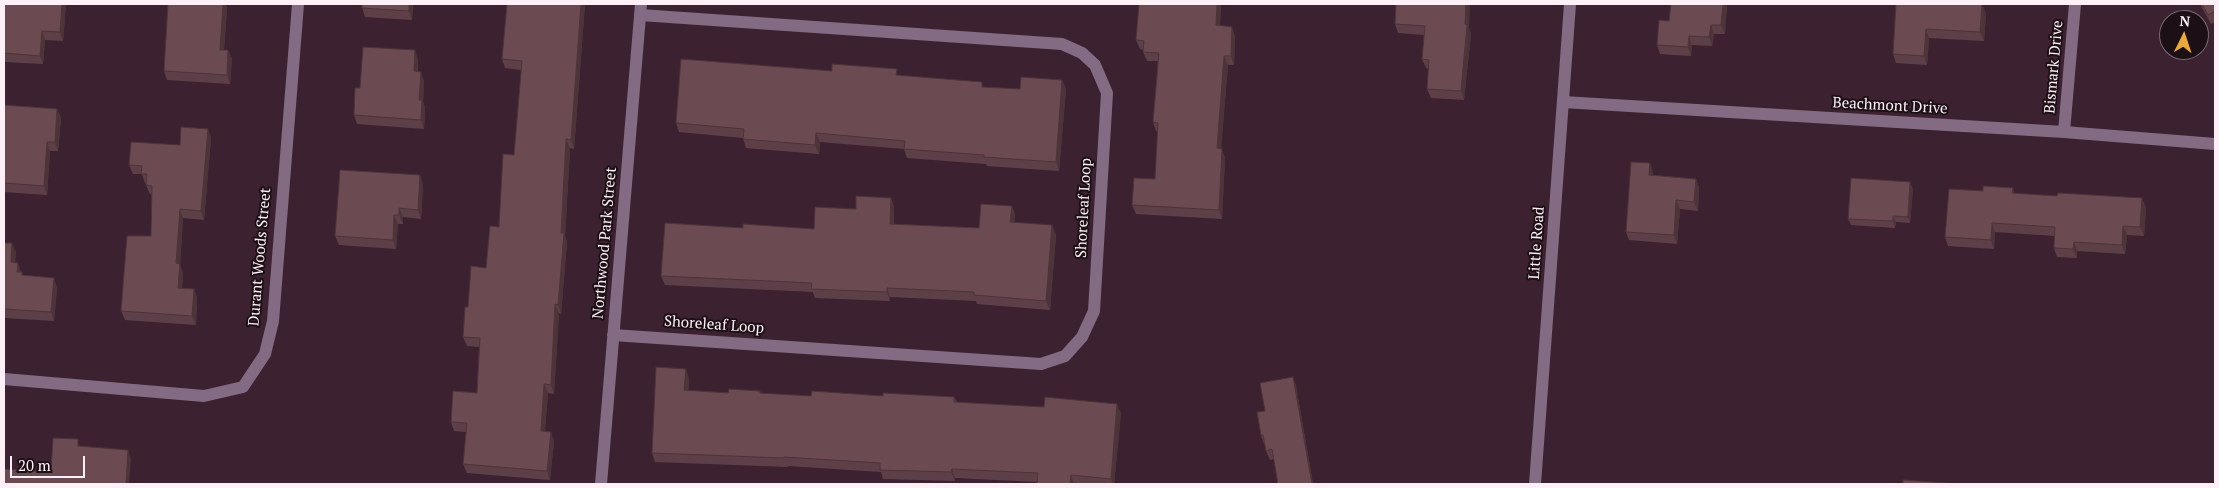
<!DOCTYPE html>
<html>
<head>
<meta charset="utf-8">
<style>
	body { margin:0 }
	#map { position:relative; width:2219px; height:488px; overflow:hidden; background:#3c2231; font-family:"PT Serif",serif }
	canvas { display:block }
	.frame { position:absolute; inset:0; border:5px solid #fff0f8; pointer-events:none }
	.north { position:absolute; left:2159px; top:10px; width:50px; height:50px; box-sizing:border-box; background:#1c1016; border:1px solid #776a70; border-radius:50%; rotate:4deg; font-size:14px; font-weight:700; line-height:20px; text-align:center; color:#fff0f8 }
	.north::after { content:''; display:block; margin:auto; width:18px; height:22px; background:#eba93a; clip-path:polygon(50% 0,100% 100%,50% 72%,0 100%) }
	.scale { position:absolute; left:10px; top:456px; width:75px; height:22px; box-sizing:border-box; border:2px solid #fff0f8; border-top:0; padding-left:6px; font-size:15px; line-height:18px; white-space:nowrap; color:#fff0f8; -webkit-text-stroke:4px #1c1016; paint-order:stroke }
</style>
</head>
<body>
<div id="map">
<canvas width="2219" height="488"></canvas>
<div class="frame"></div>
<div class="north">N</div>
<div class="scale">20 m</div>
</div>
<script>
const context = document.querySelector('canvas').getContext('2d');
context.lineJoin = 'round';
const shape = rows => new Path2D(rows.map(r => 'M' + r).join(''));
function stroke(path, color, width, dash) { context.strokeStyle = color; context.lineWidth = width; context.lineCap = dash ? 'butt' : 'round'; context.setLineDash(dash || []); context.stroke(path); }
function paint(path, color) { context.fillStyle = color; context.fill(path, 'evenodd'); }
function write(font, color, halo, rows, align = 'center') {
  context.font = font + ' "PT Serif",serif'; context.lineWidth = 4; context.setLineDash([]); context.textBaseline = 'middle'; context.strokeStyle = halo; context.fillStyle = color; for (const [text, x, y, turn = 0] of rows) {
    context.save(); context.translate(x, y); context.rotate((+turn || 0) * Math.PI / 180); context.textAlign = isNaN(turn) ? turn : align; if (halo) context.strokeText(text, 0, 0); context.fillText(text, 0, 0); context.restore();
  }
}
stroke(shape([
	[1563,102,2064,132,2215,144],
	[2064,132,2075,4],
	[613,335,1041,364,1065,356,1082,337,1094,311,1107,93,1095,65,1082,53,1062,44,640,15],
	[4,379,204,396,243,387,265,354,273,321,298,4],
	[601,484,641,4]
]), '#836c83', 12);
stroke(shape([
	[1535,484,1570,4]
]), '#836c83', 12);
paint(shape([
	[4,4,66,4,63,41,45,40,43,64,4,62],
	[168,4,225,4,227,8,224,50,228,50,232,59,230,84,167,80,164,71],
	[361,4,413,4,412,20,365,17],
	[585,4,574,149,570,148,565,236,567,242,561,314,559,313,554,394,548,393,545,431,554,441,550,480,467,473,463,464,466,432,454,431,451,422,477,393,479,347,467,346,463,337,468,307,486,268,499,227,514,155,521,70,505,68,502,59],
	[1221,4,1220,26,1235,36,1234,65,1228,65,1221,149,1225,158,1222,219,1136,214,1132,205,1155,179,1158,132,1156,131,1153,122,1158,61,1147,61,1143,52,1143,50,1140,49,1136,40],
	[1727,4,1725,34,1714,34,1712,46,1692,45,1691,56,1660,54,1657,45,1669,21],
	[1896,4,1986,13,1984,41,1929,38,1927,65,1896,63,1893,54],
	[2200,4,2215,4,2215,22,2211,24],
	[1395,24,1469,28,1471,34,1464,100,1431,98,1427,89,1429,69,1426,68,1422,59,1424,35,1398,33],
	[418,59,418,71,424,81,423,101,425,109,424,129,357,124,354,115,360,88],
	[832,71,899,75,984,87,1020,89,1062,80,1066,89,1059,171,987,166,986,164,907,158,904,149,820,142,819,154,746,148,743,138,679,132,676,123],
	[4,105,57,109,61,118,58,151,50,151,47,195,4,192],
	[208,129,211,138,204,220,183,218,180,265,183,273,182,288,194,289,197,298,196,325,125,320,121,311,151,236,152,194,150,194,146,185,147,183,145,183,142,174,133,174,129,165,180,145],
	[1653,172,1653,175,1696,179,1699,188,1698,211,1680,209,1677,244,1629,240,1626,232],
	[423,184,421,219,403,217,403,224,398,224,396,249,339,245,335,236],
	[2013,188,2014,193,2146,207,2144,236,2127,235,2125,254,2077,251,2077,258,2057,257,2054,248,2055,236,1995,232,1994,249,1948,246,1945,237,1983,191],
	[1913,189,1910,223,1896,222,1895,228,1851,225,1848,219],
	[891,198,894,207,894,224,979,228,1012,206,1015,215,1014,222,1056,234,1050,310,977,304,976,301,890,297,890,301,815,298,813,292,665,285,661,276,814,229,856,209],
	[4,243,16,252,15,262,23,276,57,287,54,321,4,318],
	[1293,377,1296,386,1313,484,1278,484,1274,459,1270,460,1266,451,1265,444,1264,444,1261,435,1265,411],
	[689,378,688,391,811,396,954,397,957,402,1121,413,1114,484,1037,484,1037,482,955,478,955,481,883,479,881,472,788,466,788,467,655,462,652,453]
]), '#5d4047');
paint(shape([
	[62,4,66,4,63,41,60,32],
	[223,4,225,4,227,8,223,59,220,50],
	[409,4,413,4,412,20,409,11],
	[581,4,585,4,574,149,571,140],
	[1217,4,1221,4,1219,34,1216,25],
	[1466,4,1470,4,1469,28,1471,34,1464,100,1461,91],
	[1723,4,1727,4,1725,34,1721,25],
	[1982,4,1986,13,1984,41,1980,32],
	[1711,25,1714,34,1712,46,1709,37],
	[1232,27,1235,36,1234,65,1231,56],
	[1926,29,1929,38,1927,65,1924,56],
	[42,31,45,40,43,64,40,56],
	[1689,36,1692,45,1691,56,1688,47],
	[228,50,232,59,230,84,227,75],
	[415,50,418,59,417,80,414,71],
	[1224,56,1228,65,1220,157,1217,148],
	[421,72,424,81,423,101,425,109,424,129,421,120,419,100],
	[1062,80,1066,89,1059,171,1056,162],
	[57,109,61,118,58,151,55,142],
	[208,129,211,138,204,220,201,211],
	[816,133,820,142,819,154,815,145],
	[566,139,570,148,565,236,567,242,561,314,558,305],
	[47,142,50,151,47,195,44,186],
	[1222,149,1225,158,1222,219,1219,210],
	[1650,163,1653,172,1652,184,1649,175],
	[420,175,423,184,421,219,418,210],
	[1696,179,1699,188,1698,211,1694,202],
	[1910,182,1913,189,1910,223,1908,217],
	[891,198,894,207,893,233,890,224],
	[2142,198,2146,207,2144,236,2140,227],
	[1676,200,1680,209,1677,244,1674,235],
	[1012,206,1015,215,1014,231,1010,222],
	[399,208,403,217,403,224,399,215],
	[180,209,183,218,180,265,183,273,181,297,178,288,176,263],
	[394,215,398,224,396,249,393,240],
	[1893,216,1896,222,1895,228,1893,221],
	[1992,223,1995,232,1994,249,1991,240],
	[1052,225,1056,234,1050,310,1046,301],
	[2123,226,2127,235,2125,254,2122,245],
	[2074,242,2077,251,2077,258,2073,249],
	[12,243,16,252,14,271,11,262],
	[18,263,21,272,21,281,17,272],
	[54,278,57,287,54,321,51,312],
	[887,288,890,297,890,301,887,292],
	[194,289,197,298,196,325,192,316],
	[555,304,559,313,554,394,551,385],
	[686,369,689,378,688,399,684,390],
	[1293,377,1296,386,1313,484,1312,484],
	[544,384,548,393,544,440,541,431],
	[1117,404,1121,413,1114,484,1113,484,1111,479],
	[551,432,554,441,550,480,547,471],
	[128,450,131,459,129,484,126,484],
	[952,469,955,478,955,481,951,472],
	[1071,475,1074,484,1070,484]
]), '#4c3439');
const building = shape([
	[4,4,62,4,60,32,42,31,40,56,4,53,4,4],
	[168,4,223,4,220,50,228,50,227,75,164,71,168,4],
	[362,4,409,4,409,11,362,8,362,4],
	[507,4,581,4,571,140,566,139,561,233,564,233,558,305,555,304,551,385,544,384,541,431,551,432,547,471,463,464,467,423,451,422,453,391,477,393,480,338,463,337,465,307,468,307,471,266,486,268,490,226,499,227,503,154,514,155,522,61,502,59,507,4],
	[1139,4,1217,4,1216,25,1232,27,1231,56,1224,56,1217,148,1222,149,1219,210,1132,205,1134,178,1155,179,1158,123,1153,122,1159,53,1143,52,1144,41,1136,40,1139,4],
	[1396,4,1466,4,1465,24,1467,25,1461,91,1427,89,1429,60,1422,59,1425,26,1395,24,1396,4],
	[1671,4,1723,4,1721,25,1711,25,1709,37,1689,36,1688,47,1657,45,1659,20,1669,21,1671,4],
	[1896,4,1982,4,1980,32,1926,29,1924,56,1893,54,1896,4],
	[2202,4,2215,4,2215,11,2208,15,2202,4],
	[363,47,415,50,414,71,421,72,419,100,422,100,421,120,354,115,355,88,360,88,363,47],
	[681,59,832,71,832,64,897,69,896,75,982,82,982,87,1020,89,1021,77,1062,80,1056,162,984,157,984,155,904,149,905,141,816,133,815,145,743,139,744,129,676,123,681,59],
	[4,105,57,109,55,142,47,142,44,186,4,183,4,105],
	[181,127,208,129,201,211,180,209,176,263,180,264,178,288,194,289,192,316,121,311,127,236,151,236,152,186,146,185,147,174,141,174,142,166,129,165,131,142,180,145,181,127],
	[1631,162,1650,163,1649,175,1696,179,1694,202,1676,200,1674,235,1626,232,1631,162],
	[340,170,420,175,418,210,399,208,399,215,394,215,393,240,335,236,340,170],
	[1851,178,1910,182,1908,217,1893,216,1893,221,1848,219,1851,178],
	[1983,186,2013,188,2012,193,2057,196,2058,193,2142,198,2140,227,2123,226,2122,245,2074,242,2073,249,2054,248,2055,227,1992,223,1991,240,1945,237,1949,189,1983,191,1983,186],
	[856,196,891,198,890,224,979,228,981,204,1012,206,1010,222,1052,225,1046,301,974,295,974,292,887,288,887,292,811,289,812,283,661,276,665,223,743,228,743,224,814,229,815,207,856,209,856,196],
	[4,243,12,243,11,262,18,263,17,272,22,272,22,275,54,278,51,312,4,309,4,243],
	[656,367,686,369,684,390,728,393,729,389,760,391,760,393,811,396,812,391,883,396,883,393,954,397,954,402,1044,407,1045,397,1117,404,1111,479,1071,475,1070,484,1037,484,1038,473,952,469,951,472,880,470,880,463,784,457,784,458,652,453,656,367],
	[1293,377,1312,484,1278,484,1272,449,1266,451,1263,435,1261,435,1257,412,1265,411,1260,383,1293,377],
	[53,438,78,439,78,446,128,450,126,484,4,484,4,469,51,472,53,438],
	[1903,480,1962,484,1903,484,1903,480]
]);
paint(building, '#6c4a52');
stroke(building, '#4c3439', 1);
write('15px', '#fff0f8', '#1c1016', [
	["Bismark Drive",2054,67,-85],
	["Beachmont Drive",1890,106,3],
	["Shoreleaf Loop",1084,208,-87],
	["Northwood Park Street",605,243,-85],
	["Little Road",1537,243,-86],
	["Durant Woods Street",260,257,-85],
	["Shoreleaf Loop",714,325,4]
]);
</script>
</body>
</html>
